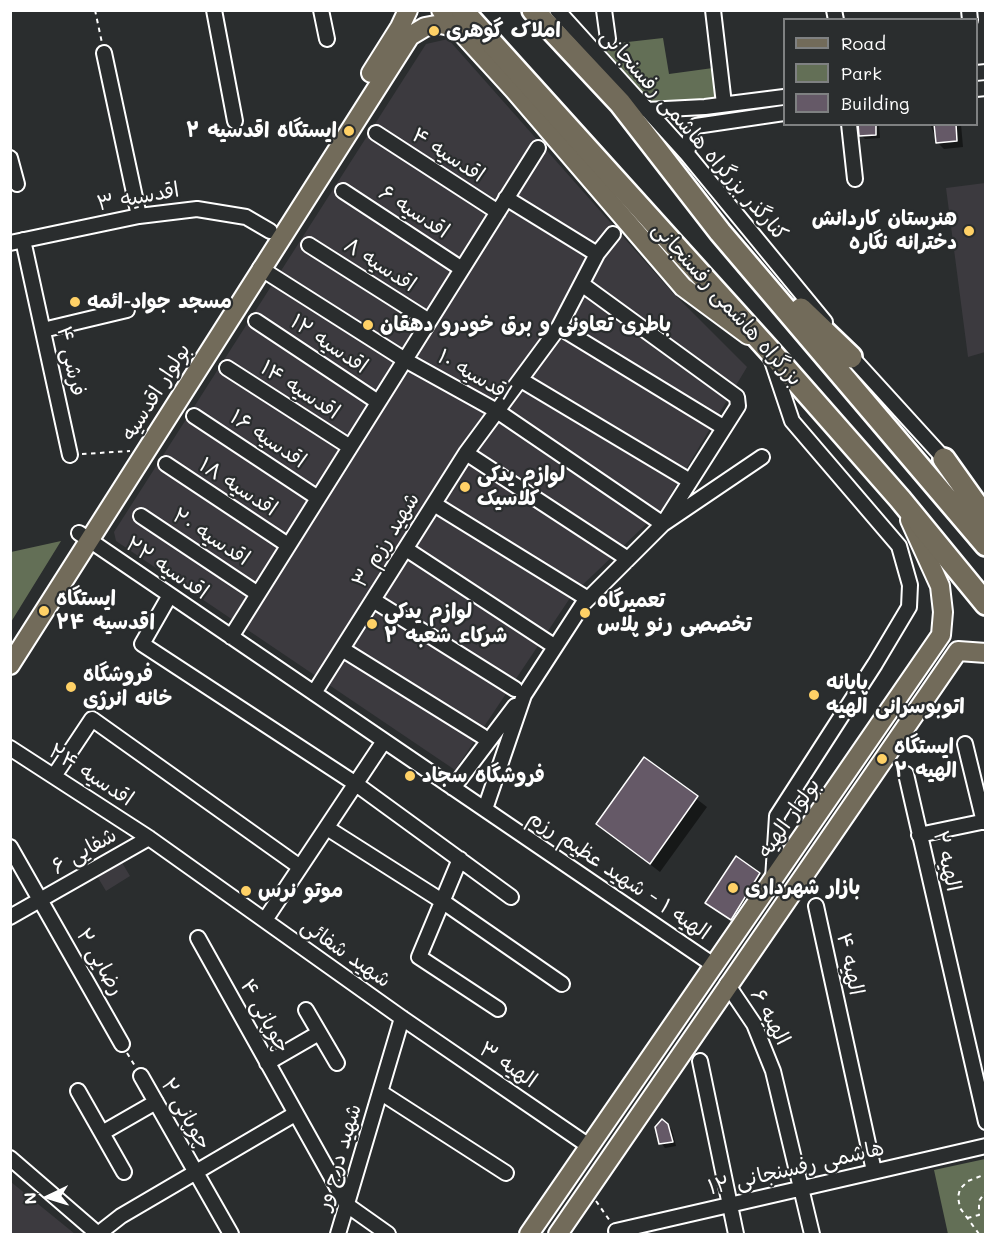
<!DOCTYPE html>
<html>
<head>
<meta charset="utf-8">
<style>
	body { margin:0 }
	#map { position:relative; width:996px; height:1245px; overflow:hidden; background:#2a2d2e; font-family:Mali,sans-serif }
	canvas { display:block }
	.frame { position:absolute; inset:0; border:12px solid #fff; pointer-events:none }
	.legend { position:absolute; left:783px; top:18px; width:195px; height:108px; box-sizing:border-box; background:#2a2d2e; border:2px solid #7f8182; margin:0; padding:8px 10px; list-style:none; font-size:18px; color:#fff }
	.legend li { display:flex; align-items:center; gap:12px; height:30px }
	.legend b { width:30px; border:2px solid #7f8182 }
	.north { position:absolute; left:18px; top:1167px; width:60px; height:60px; -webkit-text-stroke:4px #2a2d2e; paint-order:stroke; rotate:266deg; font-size:16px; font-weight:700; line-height:24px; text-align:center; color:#fff }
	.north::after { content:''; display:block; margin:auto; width:21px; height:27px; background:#fff; clip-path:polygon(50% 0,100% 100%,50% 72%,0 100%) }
</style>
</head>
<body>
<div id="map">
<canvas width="996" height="1245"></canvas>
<div class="frame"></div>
<ul class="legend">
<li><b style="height:8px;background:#726b5a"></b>Road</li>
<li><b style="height:16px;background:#636f56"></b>Park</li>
<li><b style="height:16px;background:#655967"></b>Building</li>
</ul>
<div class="north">N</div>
</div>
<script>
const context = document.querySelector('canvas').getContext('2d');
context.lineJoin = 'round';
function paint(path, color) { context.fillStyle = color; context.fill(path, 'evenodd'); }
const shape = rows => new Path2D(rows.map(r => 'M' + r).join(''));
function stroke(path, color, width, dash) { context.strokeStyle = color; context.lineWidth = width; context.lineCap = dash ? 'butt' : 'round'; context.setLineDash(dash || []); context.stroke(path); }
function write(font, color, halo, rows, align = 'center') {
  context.font = font + ' Mali,"Playpen Sans Arabic",sans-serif'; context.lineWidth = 4.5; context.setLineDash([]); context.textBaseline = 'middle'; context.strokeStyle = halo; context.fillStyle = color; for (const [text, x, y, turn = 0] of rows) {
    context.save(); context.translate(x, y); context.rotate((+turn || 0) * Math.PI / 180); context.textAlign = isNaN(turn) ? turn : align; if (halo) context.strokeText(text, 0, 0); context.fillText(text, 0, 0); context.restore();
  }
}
paint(shape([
	[448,39,672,292,747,367,662,509,572,595,455,770,116,541,114,532,426,44],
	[985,183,985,352,968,357,946,188],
	[121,861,130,876,106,891,97,876],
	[10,1182,11,1182,75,1234,11,1234]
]), '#3c3a3f');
paint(shape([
	[663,38,669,74,713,68,716,99,653,104,601,45],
	[61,541,11,622,11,552],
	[985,1159,985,1234,948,1234,934,1170]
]), '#636f56');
paint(shape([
	[858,124,879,124,880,138,865,139,861,135],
	[930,124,961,124,963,147,944,149,938,143],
	[645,759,707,807,660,872,598,824],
	[759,874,769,883,740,928,707,903],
	[667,1125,672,1130,676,1146,665,1148,661,1143]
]), '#0007');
const building = shape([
	[858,124,876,124,876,135,859,136,858,124],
	[934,124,956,124,957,141,936,143,934,124],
	[644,757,698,796,650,864,596,824,644,757],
	[736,856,760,873,731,920,705,903,736,856],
	[662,1119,668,1124,673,1142,659,1144,655,1127,662,1119]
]);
paint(building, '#655967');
stroke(building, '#fff', 1.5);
const minor = shape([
	[214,10,235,121],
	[321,10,327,39],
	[557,10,687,154,825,322],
	[604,10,608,39],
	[713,10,724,104],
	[834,10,836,20],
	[969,10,970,20],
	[104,53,139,216],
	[976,73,986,72],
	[976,89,986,88],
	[646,110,705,107,784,97],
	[849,124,855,179],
	[376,133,498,212],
	[687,154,691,132,696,126,784,113],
	[10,158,17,184],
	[343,191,462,269],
	[506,198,597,254],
	[23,240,70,455],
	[10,243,139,216,197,209,246,217,270,231],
	[309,245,429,321],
	[260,268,405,360,497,411,663,524,738,406,737,397,583,285],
	[256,321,378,402],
	[559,327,723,427],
	[43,330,127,310],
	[847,352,949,464],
	[771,358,792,421,899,546,910,585,909,607,875,664,777,816,773,879],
	[227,368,350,447],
	[521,380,690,481],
	[194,416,318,498],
	[466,453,628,559],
	[166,464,288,545],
	[434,504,588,599],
	[141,516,258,594],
	[79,533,715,966],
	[406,549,554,646],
	[170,595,142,644,356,784,511,897],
	[373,600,515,689],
	[231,637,538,148],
	[342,649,482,736],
	[314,693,466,453,559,327,597,254,613,234],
	[965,744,984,822],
	[10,748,149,838,402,1018,589,1146],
	[906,774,986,1122],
	[54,776,92,719,300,867],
	[453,788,515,706],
	[485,809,524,695,583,604,663,524,762,457],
	[327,828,442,901,562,984],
	[919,835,986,821],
	[10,847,122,1044],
	[460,859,419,957,498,1009],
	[816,906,874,1171],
	[10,917,149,838],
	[265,920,384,741],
	[198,938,347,1205,388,1234],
	[727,984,754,1024,773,1071,812,1234],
	[306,1010,337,1063],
	[700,1061,736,1234],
	[267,1063,319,1033],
	[141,1076,231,1234],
	[78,1091,124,1172],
	[380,1092,506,1173],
	[102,1133,156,1102],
	[10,1158,98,1234],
	[98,1234,121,1216,295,1114],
	[338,1234,402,1018],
	[617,1234,616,1231,986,1146]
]);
const major = shape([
	[441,10,514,90,683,287,748,335],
	[371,73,400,27,408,10],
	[958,651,986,653],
	[10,665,410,36,425,27,441,24,458,28],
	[529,1234,941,635,943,612,940,586,910,520],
	[558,1234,958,651]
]);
const highway = shape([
	[462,10,769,350,900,499,986,604],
	[533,10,620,103,720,232,986,545],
	[801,309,851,357],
	[944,459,986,518]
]);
stroke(minor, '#fff', 18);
stroke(major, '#fff', 22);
stroke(highway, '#fff', 26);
stroke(shape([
	[95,10,102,43],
	[82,454,130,451],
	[127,1053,135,1066],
	[596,1201,610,1221],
	[967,1218,979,1215,979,1201,986,1191],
	[979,1234,960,1208,958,1197,960,1189,968,1181,986,1174]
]), '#fff', 2, [4.5, 4.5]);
stroke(minor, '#2a2d2e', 14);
stroke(major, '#726b5a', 18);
stroke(highway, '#726b5a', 21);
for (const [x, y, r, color] of [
	[434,31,6,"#ffd166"],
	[349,131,6,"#ffd166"],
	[969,231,6,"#ffd166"],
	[75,302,6,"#ffd166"],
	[368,325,6,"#ffd166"],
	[465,487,6,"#ffd166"],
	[44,611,6,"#ffd166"],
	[585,613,6,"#ffd166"],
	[372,624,6,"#ffd166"],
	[71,687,6,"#ffd166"],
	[814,695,6,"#ffd166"],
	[882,759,6,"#ffd166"],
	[410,776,6,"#ffd166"],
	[733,888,6,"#ffd166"],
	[246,891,6,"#ffd166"]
]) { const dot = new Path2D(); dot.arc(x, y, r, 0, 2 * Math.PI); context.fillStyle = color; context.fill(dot); stroke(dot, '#2a2d2e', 2); }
write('bold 21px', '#fff', '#2a2d2e', [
	["املاک گوهری",446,31],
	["ایستگاه اقدسیه ۲",337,131,"right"],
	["هنرستان کاردانش",957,219,"right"],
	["دخترانه نگاره",957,243,"right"],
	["مسجد جواد ائمه",87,302],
	["باطری تعاونی و برق خودرو دهقان",380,325],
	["لوازم یدکی",477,475],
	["کلاسیک",477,499],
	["ایستگاه",56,599],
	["اقدسیه ۲۴",56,623],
	["تعمیرگاه",597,601],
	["تخصصی رنو پلاس",597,625],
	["لوازم یدکی",384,612],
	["شرکاء شعبه ۲",384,636],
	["فروشگاه",83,675],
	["خانه انرژی",83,699],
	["پایانه",826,683],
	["اتوبوسرانی الهیه",826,707],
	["ایستگاه",894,747],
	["الهیه ۲",894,771],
	["فروشگاه سجاد",422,776],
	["بازار شهرداری",745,888],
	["موتو نرس",258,891]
], 'left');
write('21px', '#fff', '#2a2d2e', [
	["کنارگذر بزرگراه هاشمی رفسنجانی",694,135,49],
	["اقدسیه ۴",448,155,33],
	["اقدسیه ۳",138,197,-10],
	["اقدسیه ۶",414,212,33],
	["اقدسیه ۸",380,265,33],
	["بزرگراه هاشمی رفسنجانی",727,304,48],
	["اقدسیه ۱۲",329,344,34],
	["فرشی ۴",71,361,78],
	["اقدسیه ۱۰",474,375,30],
	["اقدسیه ۱۴",300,390,33],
	["بولوار اقدسیه",156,392,-58],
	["اقدسیه ۱۶",268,439,34],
	["اقدسیه ۱۸",238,487,33],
	["اقدسیه ۲۰",211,537,33],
	["شهید رزم ۳",386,540,-58],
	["اقدسیه ۲۲",167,568,34],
	["اقدسیه ۲۴",91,775,33],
	["بولوار الهیه",789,818,-55],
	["شفایی ۶",84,851,-30],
	["الهیه ۲",947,861,77],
	["الهیه ۱ - شهید عظیم رزم",619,875,34],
	["شهید شفائی",346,953,35],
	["رضایی ۲",100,962,60],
	["الهیه ۴",850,964,78],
	["چوپانی ۴",265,1016,61],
	["الهیه ۶",770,1017,62],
	["الهیه ۳",508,1065,34],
	["چوپانی ۲",186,1114,60],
	["شهید درج ور",339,1157,-73],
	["هاشمی رفسنجانی ۱۲",796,1168,-13]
]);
</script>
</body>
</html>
